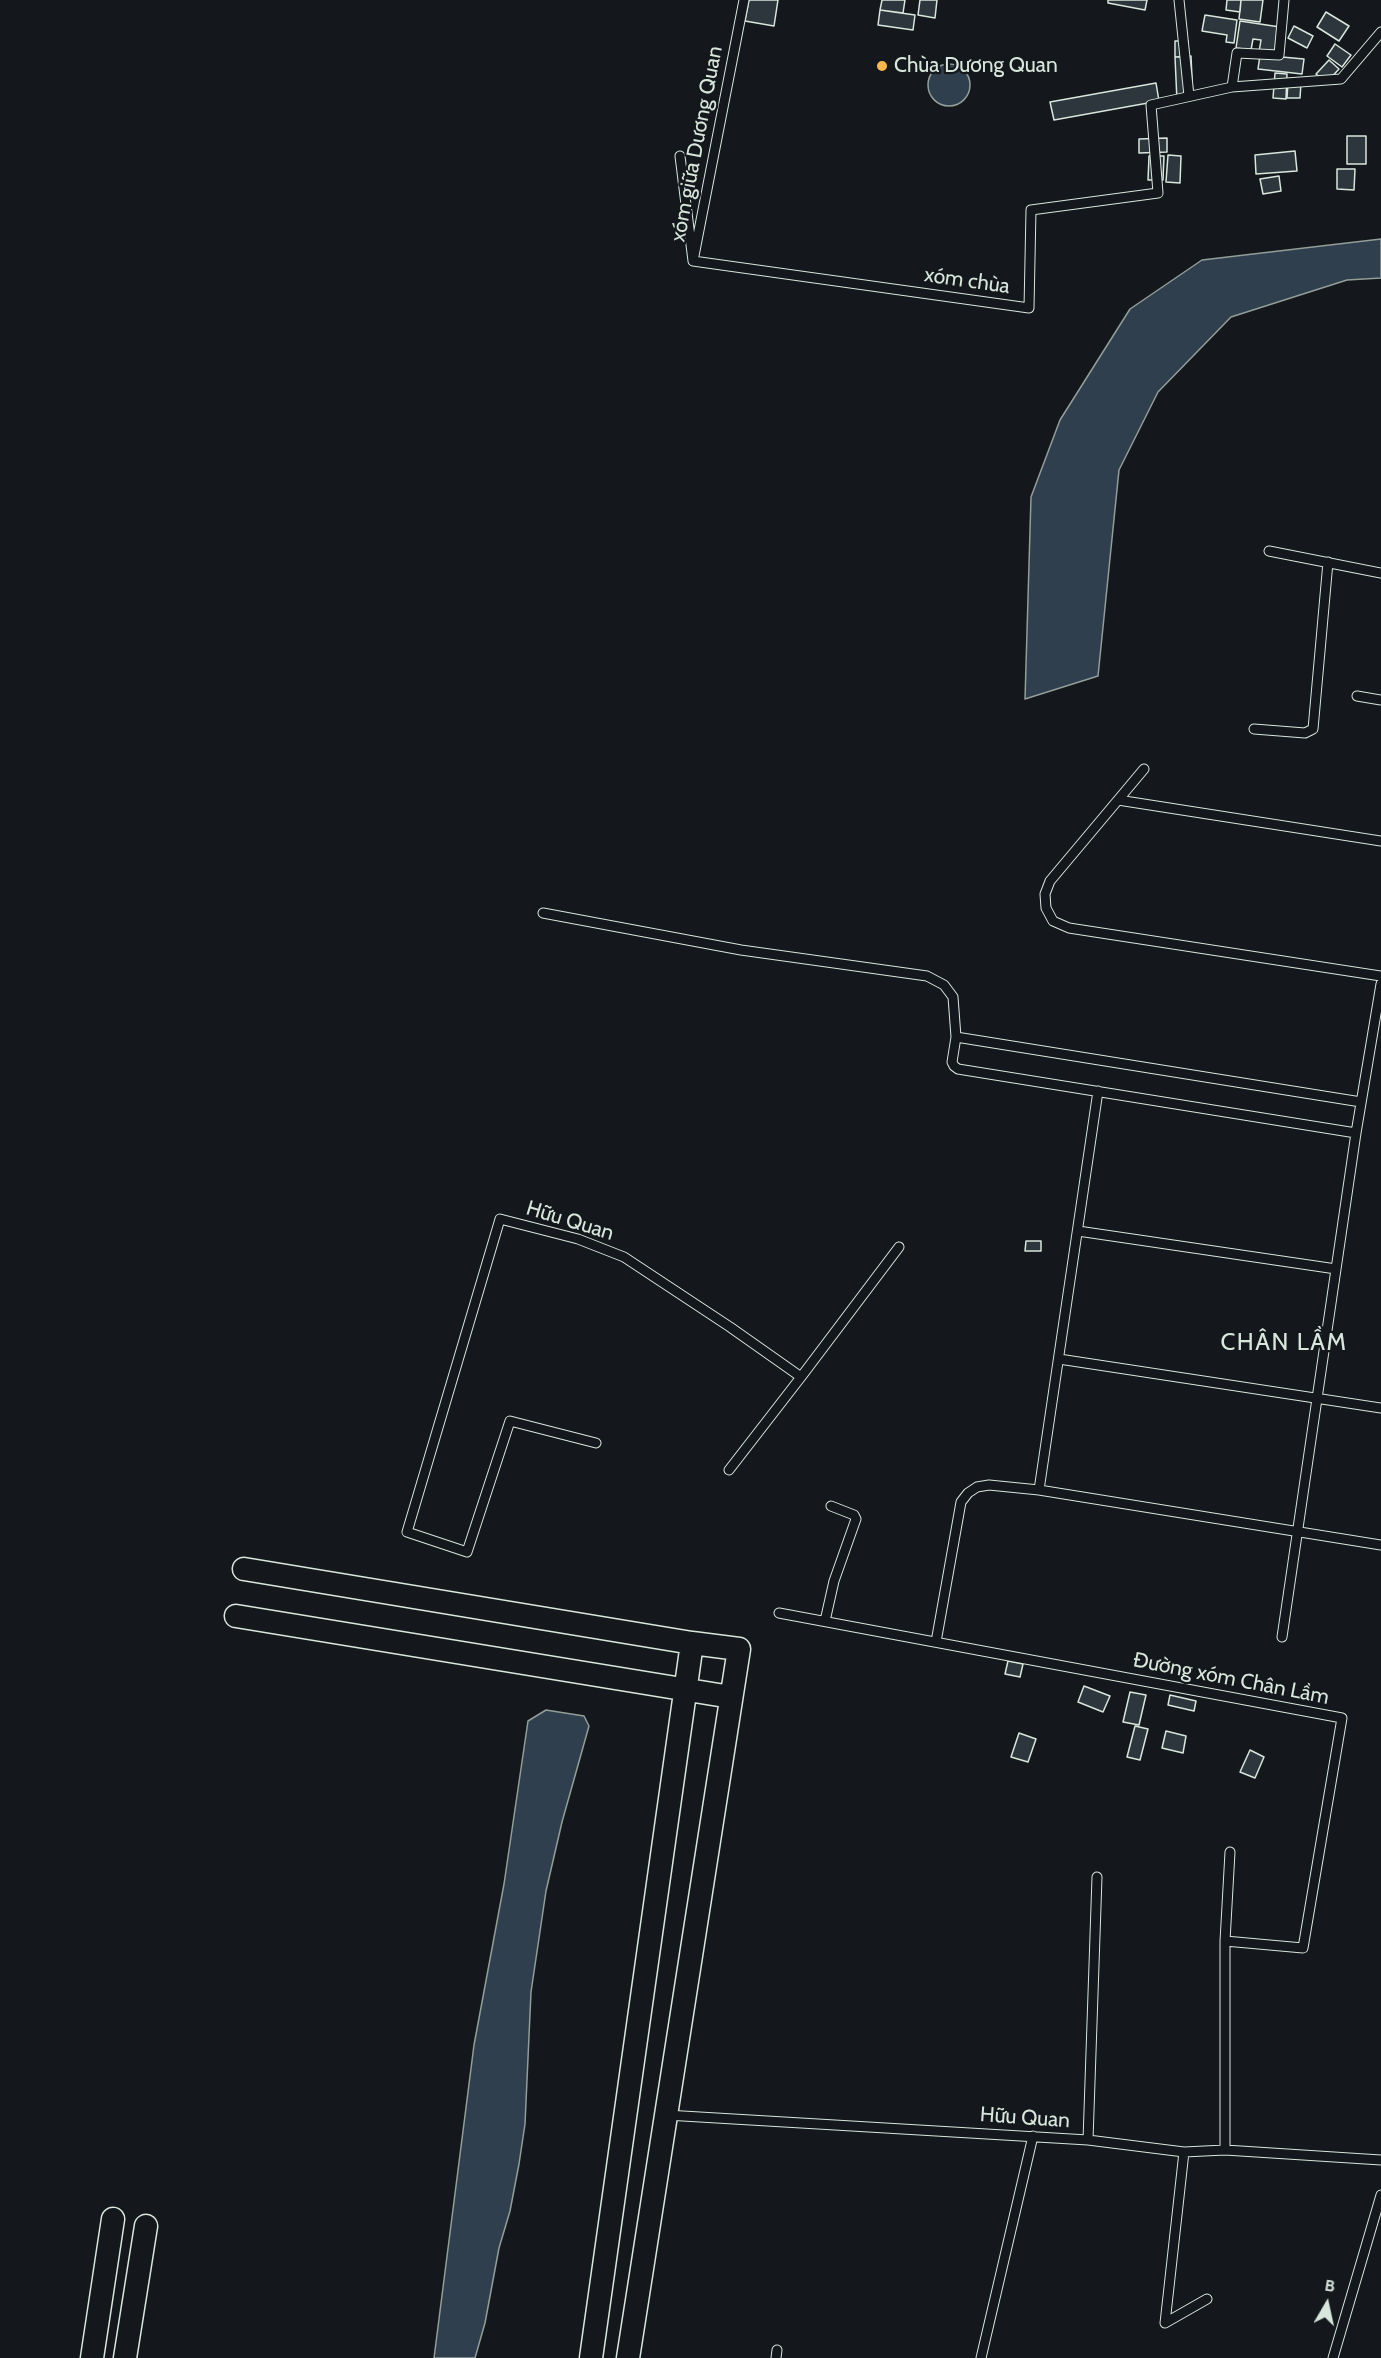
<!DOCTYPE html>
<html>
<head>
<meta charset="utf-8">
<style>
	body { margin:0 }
	#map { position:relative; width:1381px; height:2358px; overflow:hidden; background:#14181c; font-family:Cabin,sans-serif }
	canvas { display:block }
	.north { position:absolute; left:1297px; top:2274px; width:60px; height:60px; -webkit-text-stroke:4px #14181c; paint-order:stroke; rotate:9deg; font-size:16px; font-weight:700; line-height:24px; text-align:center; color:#d8e6dc }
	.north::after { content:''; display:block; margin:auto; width:21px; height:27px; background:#d8e6dc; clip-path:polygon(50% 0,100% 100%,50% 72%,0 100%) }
</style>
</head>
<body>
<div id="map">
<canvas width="1381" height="2358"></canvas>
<div class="north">B</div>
</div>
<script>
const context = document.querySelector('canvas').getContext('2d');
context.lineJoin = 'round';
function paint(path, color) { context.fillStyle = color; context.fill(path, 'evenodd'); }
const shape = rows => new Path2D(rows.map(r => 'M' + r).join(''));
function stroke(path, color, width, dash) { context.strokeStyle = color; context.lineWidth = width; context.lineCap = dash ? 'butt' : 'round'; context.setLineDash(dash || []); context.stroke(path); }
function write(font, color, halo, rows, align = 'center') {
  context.font = font + ' Cabin,sans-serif'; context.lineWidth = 4.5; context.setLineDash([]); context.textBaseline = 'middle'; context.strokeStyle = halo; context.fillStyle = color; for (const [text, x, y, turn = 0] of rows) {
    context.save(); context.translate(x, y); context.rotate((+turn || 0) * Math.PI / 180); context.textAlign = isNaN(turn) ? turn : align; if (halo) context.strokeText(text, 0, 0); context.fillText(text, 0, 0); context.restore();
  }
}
const water = shape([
	'928 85a21 21 0 1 1 42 0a21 21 0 1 1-42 0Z',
	[1381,239,1381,278,1347,280,1231,317,1158,392,1119,470,1098,676,1025,699,1031,497,1060,420,1130,309,1202,260,1381,239],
	[546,1710,584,1716,589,1726,562,1822,546,1891,531,1992,525,2124,519,2164,510,2211,499,2248,485,2323,475,2358,434,2358,474,2045,504,1884,528,1721,546,1710]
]);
paint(water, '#2f3f4d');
stroke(water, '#939e99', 1.5);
const building = shape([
	[749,0,778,0,774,26,745,21,749,0],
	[882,0,905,0,903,13,880,10,882,0],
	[920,0,937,0,935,18,918,15,920,0],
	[1108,0,1147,0,1145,10,1108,3,1108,0],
	[1227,0,1241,0,1240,12,1226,10,1227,0],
	[1241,0,1263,0,1260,22,1239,19,1241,0],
	[880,10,915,15,913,30,878,25,880,10],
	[1326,12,1349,26,1339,41,1317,27,1326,12],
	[1205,15,1237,20,1234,43,1226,42,1227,35,1202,31,1205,15],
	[1240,21,1280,27,1276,54,1259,52,1261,40,1253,39,1251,50,1236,48,1240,21],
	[1294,26,1313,36,1307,48,1288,38,1294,26],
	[1175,41,1188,41,1188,57,1175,57,1175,41],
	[1335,44,1351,55,1342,67,1327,56,1335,44],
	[1260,55,1304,59,1302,74,1258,69,1260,55],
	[1191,56,1193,100,1177,101,1175,57,1191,56],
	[1329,60,1339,69,1326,83,1316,74,1329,60],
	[1275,73,1287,74,1286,99,1273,98,1275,73],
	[1288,82,1301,83,1300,98,1287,98,1288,82],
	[1156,83,1159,101,1054,120,1050,102,1156,83],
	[1347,136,1366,136,1366,164,1347,164,1347,136],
	[1167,138,1167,152,1139,153,1139,139,1167,138],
	[1295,151,1297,171,1256,174,1255,155,1295,151],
	[1168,155,1181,156,1180,183,1166,182,1168,155],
	[1149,156,1164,156,1163,180,1148,180,1149,156],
	[1337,169,1355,169,1354,190,1337,189,1337,169],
	[1279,176,1281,191,1263,194,1260,179,1279,176],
	[1026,1241,1041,1241,1041,1251,1025,1251,1026,1241],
	[1008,1661,1023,1664,1020,1677,1005,1674,1008,1661],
	[1084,1686,1110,1696,1103,1712,1078,1702,1084,1686],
	[1130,1692,1146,1695,1139,1725,1123,1722,1130,1692],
	[1170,1695,1196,1701,1194,1711,1168,1705,1170,1695],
	[1135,1726,1148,1729,1140,1760,1127,1757,1135,1726],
	[1166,1731,1186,1736,1183,1753,1162,1748,1166,1731],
	[1019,1733,1036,1739,1028,1762,1011,1757,1019,1733],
	[1250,1750,1264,1757,1255,1778,1240,1772,1250,1750]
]);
paint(building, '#2c363c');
stroke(building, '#d8e6dc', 1.5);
const service = shape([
	[1179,0,1189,96],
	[1232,87,1237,53,1279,55,1284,0],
	[680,156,693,261,744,0],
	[693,261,1029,308,1031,210,1158,193,1151,105,1232,87,1341,79,1381,32],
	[1269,551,1381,573],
	[1357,696,1381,700],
	[1254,729,1305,733,1313,729,1328,562],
	[1144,769,1050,881,1045,894,1046,908,1053,921,1069,928,1381,976],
	[1118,800,1381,841],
	[543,913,741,950,927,976,944,985,953,997,956,1037,952,1062,954,1066,958,1069,1356,1133,1282,1637],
	[956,1037,1361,1102],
	[1356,1133,1381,984],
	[1078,1231,1336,1269],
	[1059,1359,1381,1408],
	[801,1377,899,1247],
	[596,1443,510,1421,467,1552,407,1532,500,1219,578,1239,624,1257,730,1327,801,1377,729,1470],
	[1039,1490,1098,1091],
	[779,1613,1342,1718,1303,1948,1225,1941,1225,2150],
	[825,1621,834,1581,856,1519,854,1515,831,1506],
	[936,1642,961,1502,968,1493,977,1487,989,1485,1039,1490,1381,1545],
	[1225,1941,1230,1852],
	[666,2115,1088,2140,1184,2152,1225,2150,1381,2160],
	[1088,2140,1097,1877],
	[1184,2152,1165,2323,1207,2299],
	[776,2358,777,2350],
	[981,2358,1033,2136],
	[1333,2358,1381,2195]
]);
const tertiary = shape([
	[244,1569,692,1643,739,1649,628,2358],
	[236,1616,731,1697],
	[92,2358,113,2219],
	[125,2358,146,2226],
	[591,2358,692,1643]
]);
stroke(service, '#d8e6dc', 11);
stroke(tertiary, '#d8e6dc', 25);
stroke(service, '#14181c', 9);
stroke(tertiary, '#14181c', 22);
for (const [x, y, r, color] of [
	[882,66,6,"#ffb74d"]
]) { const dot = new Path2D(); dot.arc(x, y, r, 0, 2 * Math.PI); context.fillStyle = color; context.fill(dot); stroke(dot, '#14181c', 2); }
write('21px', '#d8e6dc', '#14181c', [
	["Chùa Dương Quan",894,66]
], 'left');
write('21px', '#d8e6dc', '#14181c', [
	["xóm giữa Dương Quan",697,144,-79],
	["xóm chùa",967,281,8],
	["Hữu Quan",570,1221,17],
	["Đường xóm Chân Lầm",1231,1679,11],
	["Hữu Quan",1025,2118,4]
]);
context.letterSpacing = '1.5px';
write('24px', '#d8e6dc', '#14181c', [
	["CHÂN LẦM",1284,1343]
]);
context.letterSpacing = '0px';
</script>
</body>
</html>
